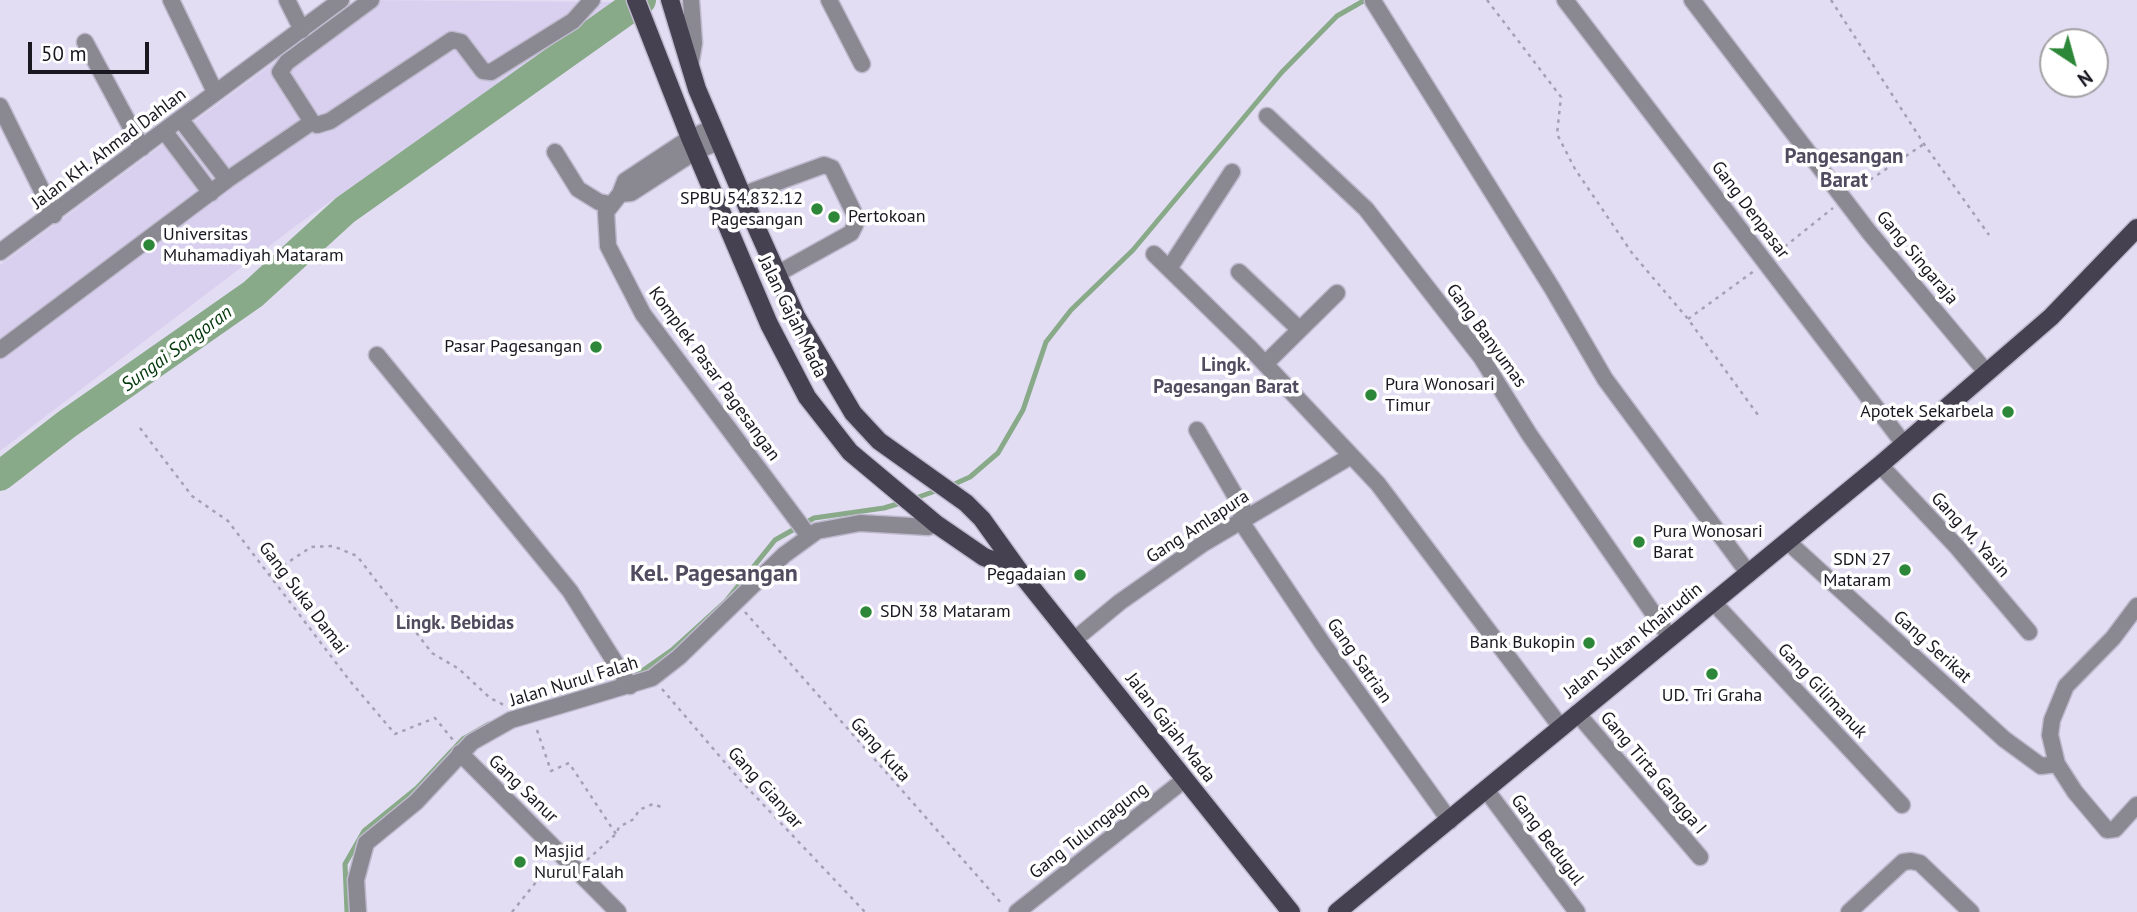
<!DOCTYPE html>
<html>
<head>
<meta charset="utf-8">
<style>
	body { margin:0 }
	#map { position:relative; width:2137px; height:912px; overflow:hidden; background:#e3ddf4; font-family:"PT Sans",sans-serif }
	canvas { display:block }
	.north { position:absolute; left:2039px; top:28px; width:70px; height:70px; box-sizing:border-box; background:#fff; border:2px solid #a3a2a5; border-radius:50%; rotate:144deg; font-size:19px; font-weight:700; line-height:28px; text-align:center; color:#19171f }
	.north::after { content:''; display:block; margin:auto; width:24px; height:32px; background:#2d8738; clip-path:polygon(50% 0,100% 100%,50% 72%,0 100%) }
	.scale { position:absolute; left:28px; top:42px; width:121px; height:32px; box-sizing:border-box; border:4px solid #19171f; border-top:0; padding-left:9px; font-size:21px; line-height:24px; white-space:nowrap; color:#19171f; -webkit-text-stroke:5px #fff; paint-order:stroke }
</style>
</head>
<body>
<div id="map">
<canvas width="2137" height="912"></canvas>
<div class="north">N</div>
<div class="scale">50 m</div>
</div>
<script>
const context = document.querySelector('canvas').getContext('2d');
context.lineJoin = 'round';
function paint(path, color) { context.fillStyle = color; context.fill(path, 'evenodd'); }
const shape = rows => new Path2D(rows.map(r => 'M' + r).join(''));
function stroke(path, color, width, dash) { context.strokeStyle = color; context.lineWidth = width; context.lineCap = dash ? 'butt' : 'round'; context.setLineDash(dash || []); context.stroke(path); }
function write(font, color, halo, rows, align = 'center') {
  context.font = font + ' "PT Sans",sans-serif'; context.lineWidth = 7; context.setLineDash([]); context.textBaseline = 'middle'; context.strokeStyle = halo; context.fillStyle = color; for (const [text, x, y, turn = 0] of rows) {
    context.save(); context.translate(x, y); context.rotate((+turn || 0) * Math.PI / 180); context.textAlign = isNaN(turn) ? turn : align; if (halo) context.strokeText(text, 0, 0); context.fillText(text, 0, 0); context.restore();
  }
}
paint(shape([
	[359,0,615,2,297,225,0,451,0,265]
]), '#d8d0ee');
stroke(shape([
	[950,486,970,477,998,453,1023,410,1046,342,1071,310,1133,250,1282,72,1337,16,1365,0],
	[913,499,941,489],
	[635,676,672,650,726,601,775,540,814,518,884,508,904,502],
	[347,912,345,864,364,831,417,788,463,739,489,724]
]), '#8a8', 5);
stroke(shape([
	[0,476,67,424,253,294,345,210,641,0]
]), '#8a8', 30);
const minor = shape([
	[171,0,215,92],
	[287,0,302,30],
	[371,0,287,62,280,72,312,122,317,125,330,121,452,40,461,42,483,71,491,72,573,21,592,0],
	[829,0,862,64],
	[1565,0,1904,444],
	[1692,0,1869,232,1987,373],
	[1373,1,1552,288,1605,379,1749,574],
	[85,42,142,148],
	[690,67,694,43,691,0],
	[0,106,54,215],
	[1267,116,1366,209,1481,357,1529,434,1669,636],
	[181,120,227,180],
	[714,127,690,138,625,181,620,194,606,212,608,246,643,314,808,535],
	[165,132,211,193],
	[555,152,578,189,599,202,609,204],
	[620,194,631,193,696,151,719,142],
	[742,195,824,165,832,168,855,215,855,225,851,233,777,274],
	[0,252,341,0],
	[1154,254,1250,348,1378,484,1560,726],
	[1170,267,1232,172],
	[1239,272,1298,328],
	[0,350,227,180,312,122],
	[377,355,570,591,630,686],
	[1265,364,1337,293],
	[1197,430,1247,516],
	[1880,465,1957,547,2029,632],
	[1240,520,1323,644,1450,821],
	[1788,542,2004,739,2041,766,2057,764],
	[1714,603,1902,805],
	[2137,606,2113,638,2066,686,2052,720,2050,735,2057,764,2075,792,2107,830,2115,829,2137,805],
	[1074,640,1120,602,1204,543,1351,456],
	[1577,713,1700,857],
	[460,753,618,912],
	[1487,791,1577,912],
	[358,912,356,880,366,843,416,802,472,742,511,720,652,678,679,657,784,555,817,531,860,523,928,527,936,524],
	[1017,912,1184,780],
	[1849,912,1903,862,1911,861,1920,863,1971,912]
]);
const major = shape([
	[636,0,690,138,769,324,807,397,850,452,936,524,984,557,1017,569],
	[670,0,697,89,742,195,796,316,853,413,879,441,966,503,982,519,1025,579,1291,912],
	[1337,912,1880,465,2051,317,2137,228]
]);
stroke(minor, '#bfb9ce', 19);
stroke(major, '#bfb9ce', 21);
stroke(shape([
	[1487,0,1561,97,1557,134,1575,169,1632,253,1688,319,1758,415],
	[1831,0,1924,144,1989,235],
	[1856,189,1924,144],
	[1778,252,1833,208],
	[1688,319,1754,271],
	[140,428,192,496,228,521,350,681,395,734,435,718,453,740],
	[269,575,311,547,333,546,357,556,432,653,459,669,490,698,504,705],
	[745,612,1002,904],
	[662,689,740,780,865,912],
	[537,730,551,771,569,763,616,834],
	[587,860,616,834,619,827,634,819,639,810,653,804,664,808],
	[512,912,549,866]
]), '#a5a0b3', 2.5, [3.5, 5]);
stroke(minor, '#8a8891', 16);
stroke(major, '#454151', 18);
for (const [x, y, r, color] of [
	[817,209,7,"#2d8738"],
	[834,217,7,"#2d8738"],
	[149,245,7,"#2d8738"],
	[596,347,7,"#2d8738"],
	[1371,395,7,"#2d8738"],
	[2008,412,7,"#2d8738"],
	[1639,542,7,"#2d8738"],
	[1905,570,7,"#2d8738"],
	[1080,575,7,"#2d8738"],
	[866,612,7,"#2d8738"],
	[1589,643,7,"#2d8738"],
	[1712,674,7,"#2d8738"],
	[520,862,7,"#2d8738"]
]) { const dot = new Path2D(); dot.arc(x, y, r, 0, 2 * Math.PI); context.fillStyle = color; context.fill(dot); stroke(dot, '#fff', 2.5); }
write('18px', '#19171f', '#fff', [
	["Jalan KH. Ahmad Dahlan",109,149,-37],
	["Gang Denpasar",1750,210,53],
	["Gang Singaraja",1917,258,50],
	["Jalan Gajah Mada",792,317,64],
	["Gang Banyumas",1486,336,54],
	["Komplek Pasar Pagesangan",714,374,54],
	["Gang Amlapura",1198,527,-33],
	["Gang M. Yasin",1970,535,48],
	["Gang Suka Damai",303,598,53],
	["Jalan Sultan Khairudin",1633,641,-39],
	["Gang Serikat",1932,647,42],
	["Gang Satrian",1359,661,55],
	["Jalan Nurul Falah",574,682,-17],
	["Gang Gilimanuk",1822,691,47],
	["Jalan Gajah Mada",1170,728,52],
	["Gang Kuta",880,750,48],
	["Gang Tirta Gangga I",1653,773,50],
	["Gang Gianyar",765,788,48],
	["Gang Sanur",523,789,44],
	["Gang Tulungagung",1089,831,-38],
	["Gang Bedugul",1547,840,53]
]);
write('18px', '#19171f', '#fff', [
	["SPBU 54.832.12",803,199],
	["Pagesangan",803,220],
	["Pertokoan",848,217,"left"],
	["Universitas",163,235,"left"],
	["Muhamadiyah Mataram",163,256,"left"],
	["Pasar Pagesangan",582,347],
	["Pura Wonosari",1385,385,"left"],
	["Timur",1385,406,"left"],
	["Apotek Sekarbela",1994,412],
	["Pura Wonosari",1653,532,"left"],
	["Barat",1653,553,"left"],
	["SDN 27",1891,560],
	["Mataram",1891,581],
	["Pegadaian",1066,575],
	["SDN 38 Mataram",880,612,"left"],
	["Bank Bukopin",1575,643],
	["UD. Tri Graha",1712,696,"center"],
	["Masjid",534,852,"left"],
	["Nurul Falah",534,873,"left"]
], 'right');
write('italic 19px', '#003709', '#fff', [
	["Sungai Songoran",177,349,-36]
]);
write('bold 19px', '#504b5e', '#fff', [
	["Lingk.",1226,366],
	["Pagesangan Barat",1226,388],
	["Lingk. Bebidas",455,624]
]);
write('bold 21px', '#504b5e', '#fff', [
	["Pangesangan",1844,157],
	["Barat",1844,181]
]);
write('bold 24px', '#504b5e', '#fff', [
	["Kel. Pagesangan",714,574]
]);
</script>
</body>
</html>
